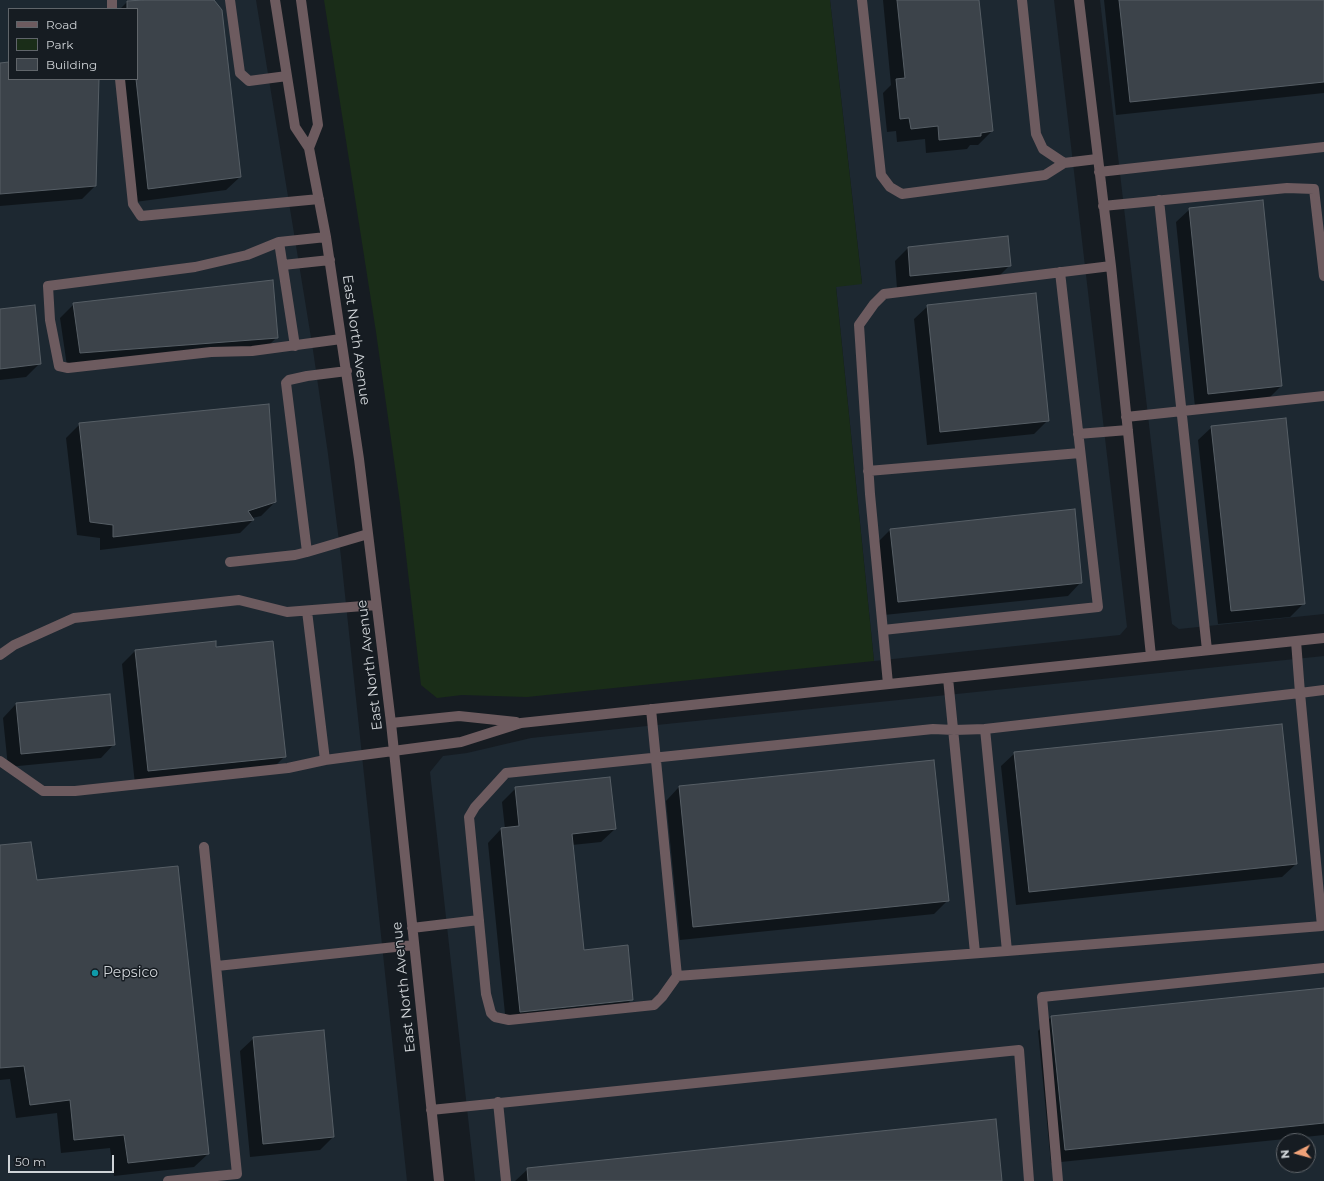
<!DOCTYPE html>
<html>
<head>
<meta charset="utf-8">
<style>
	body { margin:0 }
	#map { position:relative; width:1324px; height:1181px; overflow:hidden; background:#161c22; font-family:Montserrat,sans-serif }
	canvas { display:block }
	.legend { position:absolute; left:8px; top:8px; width:130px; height:72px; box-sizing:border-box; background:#161c22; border:1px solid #60656a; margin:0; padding:5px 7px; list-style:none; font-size:12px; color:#cfd3d7 }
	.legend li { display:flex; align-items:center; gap:8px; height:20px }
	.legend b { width:20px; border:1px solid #60656a }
	.north { position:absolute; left:1276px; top:1133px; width:40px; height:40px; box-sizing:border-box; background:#161c22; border:1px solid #60656a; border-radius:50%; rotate:264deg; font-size:11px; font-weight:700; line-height:16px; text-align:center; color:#cfd3d7 }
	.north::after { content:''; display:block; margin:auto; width:14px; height:18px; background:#f0a279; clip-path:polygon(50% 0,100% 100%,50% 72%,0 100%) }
	.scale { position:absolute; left:8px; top:1155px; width:106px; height:18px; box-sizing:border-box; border:2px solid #cfd3d7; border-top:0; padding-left:5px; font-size:12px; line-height:14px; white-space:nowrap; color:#cfd3d7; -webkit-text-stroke:3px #161c22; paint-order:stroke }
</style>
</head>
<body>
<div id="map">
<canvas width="1324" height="1181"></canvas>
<ul class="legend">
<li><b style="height:5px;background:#6d5b5f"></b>Road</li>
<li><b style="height:11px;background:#1a2d18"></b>Park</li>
<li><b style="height:11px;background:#3c434a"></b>Building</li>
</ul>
<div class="north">N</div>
<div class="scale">50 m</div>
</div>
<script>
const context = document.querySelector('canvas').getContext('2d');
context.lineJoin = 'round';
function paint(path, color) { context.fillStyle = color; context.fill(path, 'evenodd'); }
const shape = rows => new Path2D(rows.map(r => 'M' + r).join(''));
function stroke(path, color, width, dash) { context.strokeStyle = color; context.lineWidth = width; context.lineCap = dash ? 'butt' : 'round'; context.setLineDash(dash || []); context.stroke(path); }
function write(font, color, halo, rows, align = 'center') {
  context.font = font + ' Montserrat,sans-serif'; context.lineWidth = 3; context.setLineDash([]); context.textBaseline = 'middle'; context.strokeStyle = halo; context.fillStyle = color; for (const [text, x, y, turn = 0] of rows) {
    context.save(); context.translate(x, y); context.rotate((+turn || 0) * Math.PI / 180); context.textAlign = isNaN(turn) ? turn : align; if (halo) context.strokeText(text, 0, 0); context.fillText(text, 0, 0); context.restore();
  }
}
paint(shape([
	[0,0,256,0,313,350,328,454,341,557,407,1181,0,1181],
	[9,9,137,9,137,79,9,79],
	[830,0,1054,0,1127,627,1120,635,874,661,836,286,862,283],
	[1100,0,1324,0,1324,614,1179,629,1172,624],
	[1324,656,1324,1181,475,1181,430,772,443,756,467,753,531,738],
	[1284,1141,1308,1141,1308,1165,1284,1165]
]), '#1d2831');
paint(shape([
	[324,0,830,0,862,284,836,287,874,661,527,697,462,695,437,698,421,685,400,503,376,332]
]), '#1a2d18');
paint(shape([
	[161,0,212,0,240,177,226,190,135,202,121,79,137,79,137,9,120,9,127,2],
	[883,0,978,0,992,131,978,145,970,145,967,149,926,153,925,139,897,142,896,131,887,132,883,93,891,85],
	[1104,0,1324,0,1324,93,1116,115],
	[9,63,9,79,98,79,95,186,82,199,0,206,0,64],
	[1190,209,1281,386,1268,399,1195,407,1176,222],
	[908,248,1010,265,996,279,897,289,895,261],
	[74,304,277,337,263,351,67,366,60,318],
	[928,306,1048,420,1034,434,927,445,914,319],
	[0,310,40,363,26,377,0,380],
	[80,424,275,502,261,516,252,518,253,520,240,533,100,550,100,538,77,535,66,438],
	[1212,427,1304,603,1290,617,1218,624,1198,440],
	[890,530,1081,582,1068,596,884,615,877,543],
	[215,648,285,756,271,770,135,784,122,664,135,651],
	[16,704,114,744,101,758,8,767,3,718],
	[1015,753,1296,864,1282,877,1016,905,1001,766],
	[679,787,948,900,934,914,680,940,666,801],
	[516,788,615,829,601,842,572,845,583,951,632,999,619,1013,506,1024,488,843,501,829,505,829,502,802],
	[0,846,36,881,208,1154,194,1167,114,1176,110,1148,61,1153,57,1113,16,1118,10,1079,0,1080],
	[1324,989,1324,1135,1051,1163,1038,1031,1051,1017],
	[254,1038,333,1137,320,1150,250,1157,240,1051],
	[528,1169,1001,1181,515,1181]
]), '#0007');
const building = shape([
	[143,0,214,0,222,10,241,177,148,189,136,79,137,9,127,9,127,1,143,0],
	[897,0,979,0,993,131,981,133,981,136,939,140,938,126,911,129,909,118,900,119,896,79,905,78,897,0],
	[1119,0,1324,0,1324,82,1130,102,1119,0],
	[9,62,9,79,99,79,96,186,0,194,0,63,9,62],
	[1263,200,1282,386,1208,394,1189,208,1263,200],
	[1008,236,1011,266,910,276,908,247,1008,236],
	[273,280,278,338,80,353,73,303,273,280],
	[1036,293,1049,421,940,432,927,305,1036,293],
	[35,305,41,364,0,369,0,309,35,305],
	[269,404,276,502,248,511,254,520,113,537,113,525,90,522,79,423,269,404],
	[1286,418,1305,604,1231,611,1211,426,1286,418],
	[1075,509,1082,583,898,602,890,529,1075,509],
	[216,641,216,647,273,641,286,757,148,771,135,650,216,641],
	[110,694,115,745,21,754,16,703,110,694],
	[1282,724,1297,864,1029,892,1014,752,1282,724],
	[934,760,949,901,693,927,679,786,934,760],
	[610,777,616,829,572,834,584,950,628,945,633,1000,520,1012,501,828,519,826,515,787,610,777],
	[31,842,37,880,178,866,209,1154,128,1163,124,1135,74,1140,70,1100,30,1105,24,1066,0,1068,0,845,31,842],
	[1324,988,1324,1123,1065,1150,1051,1016,1324,988],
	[324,1030,334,1137,263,1144,253,1037,324,1030],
	[996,1119,1002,1181,528,1181,527,1168,996,1119]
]);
paint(building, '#3c434a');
stroke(building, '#565e65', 1);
stroke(shape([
	[112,0,112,9],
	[230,0,240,73,249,81,287,76],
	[275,0,295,127,309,148,326,237,359,459,391,723,439,1181],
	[301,0,318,125,309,148],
	[862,0,881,175,890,187,902,194,1045,175,1064,163],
	[1022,0,1036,134,1043,149,1064,163,1097,159],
	[1079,0,1111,266,1151,656],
	[120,79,133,204,141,216,319,199],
	[1099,172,1324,147],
	[1159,200,1207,650],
	[1103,206,1287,188,1314,189,1324,276],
	[326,237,279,242,247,255,195,267,48,286,50,320,59,366,68,368,211,352,252,351,341,339],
	[279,242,295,346],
	[283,265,330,260],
	[347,371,307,376,289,380,286,383,307,552,368,534],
	[1126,417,1324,396],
	[1078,434,1128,430],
	[868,471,1080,453],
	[230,562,295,555,307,552],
	[307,611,325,760],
	[883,630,1098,607,1060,272],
	[1296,641,1300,693,1322,926,1007,951,985,729,1300,693,1324,690],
	[0,655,14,645,74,618,239,600,287,612,376,605],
	[948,678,975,953],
	[888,684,870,494,859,325,874,304,884,294,1111,266],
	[651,709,677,976,1007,951],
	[391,723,459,716,516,722],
	[0,761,43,791,75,791,288,768,325,760,461,742,521,723,1324,638],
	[412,928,479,920],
	[217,966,414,945],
	[677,976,662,997,654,1005,509,1020,495,1017,491,1013,486,994,469,817,475,807,506,773,933,729,954,730,985,729],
	[498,1102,506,1181],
	[431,1110,1019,1050,1029,1181],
	[168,1181,237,1174,204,847],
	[1058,1181,1042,997,1324,968]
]), '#6d5b5f', 10);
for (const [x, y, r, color] of [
	[95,973,4,"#0f9aa8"]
]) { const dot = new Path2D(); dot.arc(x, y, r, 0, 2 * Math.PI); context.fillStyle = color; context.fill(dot); stroke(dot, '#161c22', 1.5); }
write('14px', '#cfd3d7', '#161c22', [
	["East North Avenue",356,340,82],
	["East North Avenue",370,665,-97],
	["East North Avenue",404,987,-96]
]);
write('14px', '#cfd3d7', '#161c22', [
	["Pepsico",103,973]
], 'left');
</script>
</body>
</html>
